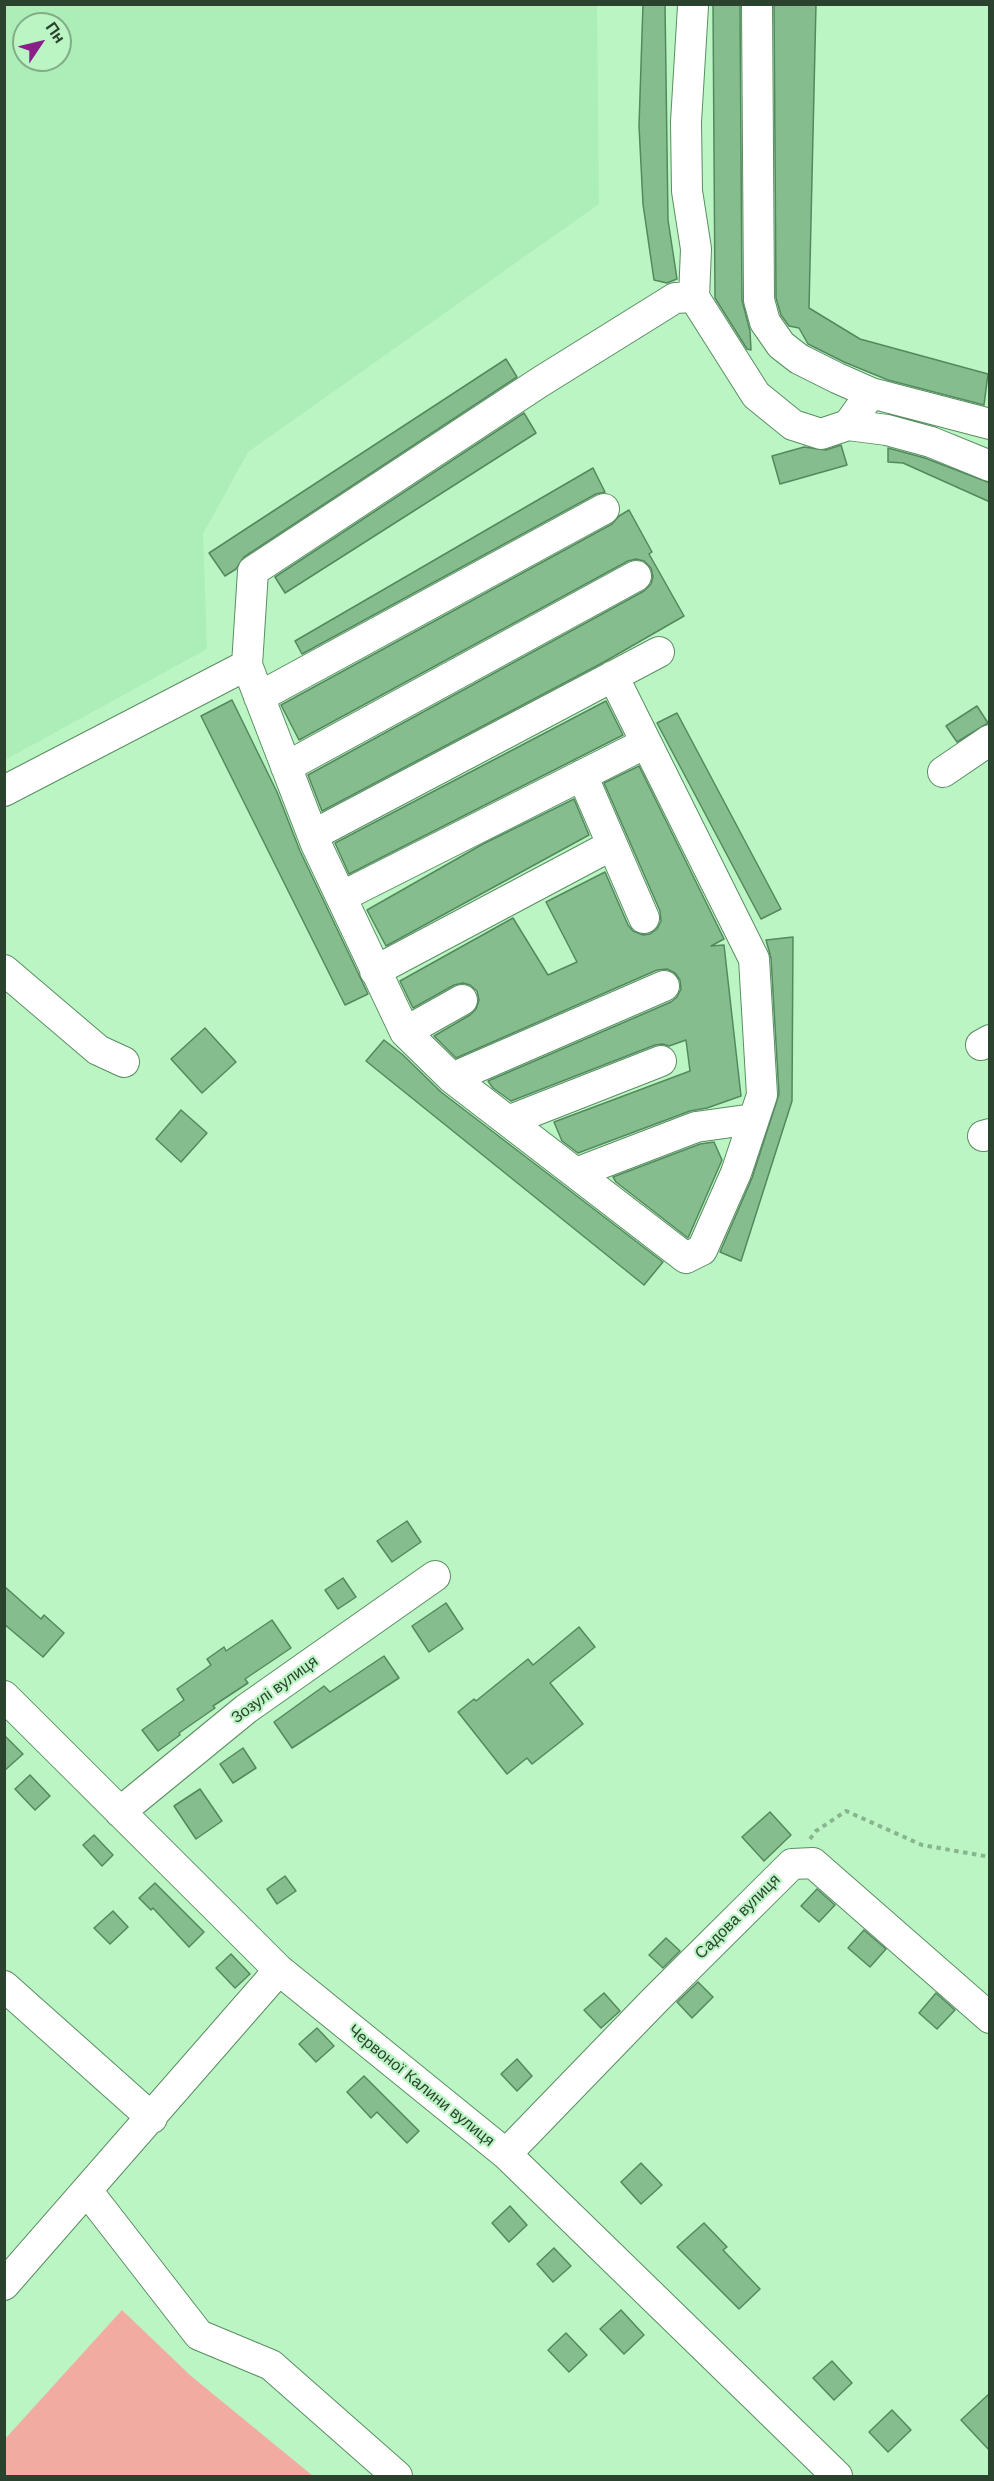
<!DOCTYPE html>
<html>
<head>
<meta charset="utf-8">
<style>
	body { margin:0 }
	#map { position:relative; width:994px; height:2481px; overflow:hidden; background:#bcf5c4; font-family:Helvetica,sans-serif }
	canvas { display:block }
	.frame { position:absolute; inset:0; border:6px solid #2b422f; pointer-events:none }
	.north { position:absolute; left:12px; top:12px; width:60px; height:60px; box-sizing:border-box; background:#bcf5c4; border:2px solid #82ad88; border-radius:50%; rotate:55deg; font-size:16px; font-weight:700; line-height:24px; text-align:center; color:#2b422f }
	.north::after { content:''; display:block; margin:auto; width:21px; height:27px; background:#892087; clip-path:polygon(50% 0,100% 100%,50% 72%,0 100%) }
</style>
</head>
<body>
<div id="map">
<canvas width="994" height="2481"></canvas>
<div class="frame"></div>
<div class="north">Пн</div>
</div>
<script>
const context = document.querySelector('canvas').getContext('2d');
context.lineJoin = 'round';
function paint(path, color) { context.fillStyle = color; context.fill(path, 'evenodd'); }
const shape = rows => new Path2D(rows.map(r => 'M' + r).join(''));
function stroke(path, color, width, dash) { context.strokeStyle = color; context.lineWidth = width; context.lineCap = dash ? 'butt' : 'round'; context.setLineDash(dash || []); context.stroke(path); }
function write(font, color, halo, rows, align = 'center') {
  context.font = font + ' Helvetica,sans-serif'; context.lineWidth = 4.5; context.setLineDash([]); context.textBaseline = 'middle'; context.strokeStyle = halo; context.fillStyle = color; for (const [text, x, y, turn = 0] of rows) {
    context.save(); context.translate(x, y); context.rotate((+turn || 0) * Math.PI / 180); context.textAlign = isNaN(turn) ? turn : align; if (halo) context.strokeText(text, 0, 0); context.fillText(text, 0, 0); context.restore();
  }
}
paint(shape([
	[5,4,597,5,599,204,248,452,203,534,207,649,5,760],
	[24,24,60,24,60,60,24,60]
]), '#adedb7');
paint(shape([
	[122,2310,191,2376,313,2476,5,2476,5,2439]
]), '#f2aba1');
const building = shape([
	[643,4,665,4,668,220,677,279,667,283,654,280,643,204,639,126,643,4],
	[713,4,740,4,742,300,750,331,751,350,747,349,715,298,713,4],
	[774,4,816,4,809,308,860,339,988,374,984,405,888,380,844,362,808,344,799,328,789,326,781,315,776,298,774,4],
	[506,359,517,377,244,557,236,569,225,576,209,553,506,359],
	[524,413,536,433,285,593,275,577,524,413],
	[841,445,847,465,780,484,772,456,804,447,826,450,841,445],
	[888,448,925,458,990,483,990,502,903,463,888,462,888,448],
	[593,468,605,492,596,494,302,654,295,641,593,468],
	[629,510,652,552,649,554,684,616,604,662,322,811,308,775,644,591,651,584,653,577,651,568,644,561,636,559,628,561,299,740,281,705,612,524,619,516,629,510],
	[232,700,277,792,300,851,368,994,345,1005,201,716,232,700],
	[606,701,623,735,349,874,335,843,606,701],
	[977,706,988,723,957,742,946,726,977,706],
	[677,713,781,909,761,919,657,723,677,713],
	[639,766,724,939,711,946,724,945,741,1096,707,1108,690,1111,578,1153,562,1141,554,1122,690,1071,686,1040,669,1046,663,1044,655,1045,511,1101,493,1088,488,1081,671,1002,677,997,681,989,680,980,675,973,667,969,657,970,456,1058,434,1036,470,1015,476,1009,479,1000,477,991,470,985,463,983,454,985,413,1008,400,981,513,918,548,975,577,962,546,902,605,872,628,925,633,931,643,935,650,934,657,929,661,921,660,911,604,783,639,766],
	[574,799,589,835,386,946,367,910,483,844,574,799],
	[793,937,792,1101,741,1261,720,1252,752,1178,779,1094,771,958,766,940,793,937],
	[205,1028,236,1062,202,1093,171,1059,205,1028],
	[384,1040,403,1055,441,1092,663,1262,644,1285,366,1061,384,1040],
	[181,1110,207,1133,181,1162,156,1139,181,1110],
	[714,1142,722,1160,688,1238,616,1182,613,1177,700,1144,714,1142],
	[407,1521,421,1542,392,1562,377,1541,407,1521],
	[343,1578,356,1597,338,1609,325,1590,343,1578],
	[4,1586,41,1619,44,1615,64,1633,43,1657,4,1624,4,1586],
	[446,1603,463,1629,429,1652,412,1626,446,1603],
	[272,1620,291,1648,245,1679,248,1683,213,1706,215,1708,179,1733,180,1735,158,1751,142,1730,184,1700,177,1689,211,1665,207,1659,224,1647,226,1651,272,1620],
	[579,1627,595,1647,550,1683,583,1724,532,1764,527,1758,507,1774,458,1712,474,1699,476,1701,528,1659,533,1665,579,1627],
	[384,1656,399,1678,292,1748,274,1722,324,1686,330,1692,384,1656],
	[4,1735,23,1754,4,1771,4,1735],
	[243,1748,256,1768,233,1783,220,1764,243,1748],
	[30,1775,50,1796,35,1810,15,1789,30,1775],
	[200,1789,222,1821,196,1839,174,1806,200,1789],
	[770,1812,791,1835,764,1861,742,1837,770,1812],
	[94,1835,113,1855,102,1866,83,1845,94,1835],
	[285,1876,296,1891,277,1904,267,1889,285,1876],
	[155,1883,204,1932,189,1947,153,1908,151,1910,139,1898,155,1883],
	[817,1889,835,1905,819,1922,801,1906,817,1889],
	[113,1911,128,1927,110,1944,94,1928,113,1911],
	[864,1930,886,1949,870,1967,848,1948,864,1930],
	[666,1938,680,1951,663,1968,649,1955,666,1938],
	[231,1954,250,1974,235,1988,216,1968,231,1954],
	[698,1982,713,1997,692,2018,677,2002,698,1982],
	[604,1993,620,2011,601,2028,584,2010,604,1993],
	[936,1993,955,2010,937,2029,919,2013,936,1993],
	[317,2028,334,2046,316,2062,299,2044,317,2028],
	[517,2059,532,2076,517,2091,501,2074,517,2059],
	[364,2076,419,2131,407,2143,377,2112,371,2118,347,2092,364,2076],
	[641,2163,662,2185,641,2204,621,2182,641,2163],
	[510,2206,527,2225,509,2242,492,2223,510,2206],
	[704,2223,727,2247,723,2250,760,2289,739,2309,677,2247,704,2223],
	[554,2248,571,2266,553,2282,537,2264,554,2248],
	[621,2310,644,2335,624,2354,600,2329,621,2310],
	[566,2333,587,2355,569,2372,548,2350,566,2333],
	[832,2361,852,2383,834,2400,813,2378,832,2361],
	[990,2393,990,2451,961,2420,990,2393],
	[892,2410,911,2430,888,2452,869,2432,892,2410]
]);
paint(building, '#86bd8f');
stroke(building, '#53895d', 1.5);
const minor = shape([
	[757,5,759,300,765,322,781,345,799,359,837,378,871,393,990,424],
	[693,6,686,122,687,191,696,249,694,297],
	[848,425,887,430,931,442,990,466],
	[247,665,316,844,405,1032,452,1078,686,1258,702,1250,736,1173,762,1095,754,959,613,676],
	[259,697,604,509],
	[286,767,636,576],
	[943,772,990,740],
	[582,775,644,918],
	[4,791,247,665,253,571,540,382,675,298,694,297,756,395,793,425,821,434,848,425,871,393],
	[313,835,659,652],
	[341,897,646,743],
	[4,970,98,1050,124,1062],
	[375,971,612,845],
	[405,1032,462,1000],
	[981,1045,990,1040],
	[452,1078,664,986],
	[508,1121,661,1061],
	[983,1136,990,1134],
	[576,1173,696,1127,753,1119],
	[4,1696,279,1970,506,2154,837,2476],
	[120,1812,246,1709,435,1576],
	[4,1986,152,2118],
	[506,2154,655,2000,792,1864,813,1863,990,2018],
	[88,2192,199,2335,271,2365,397,2476],
	[4,2285,279,1970]
]);
stroke(minor, '#598e62', 32);
stroke(shape([
	[810,1839,816,1831,846,1811,922,1845,990,1857]
]), '#88b58f', 4, [4.5, 4.5]);
stroke(minor, '#fff', 30);
write('16px', '#2b422f', '#bcf5c4', [
	["Зозулі вулиця",275,1690,-36],
	["Садова вулиця",738,1917,-45],
	["Червоної Калини вулиця",421,2086,39]
]);
</script>
</body>
</html>
